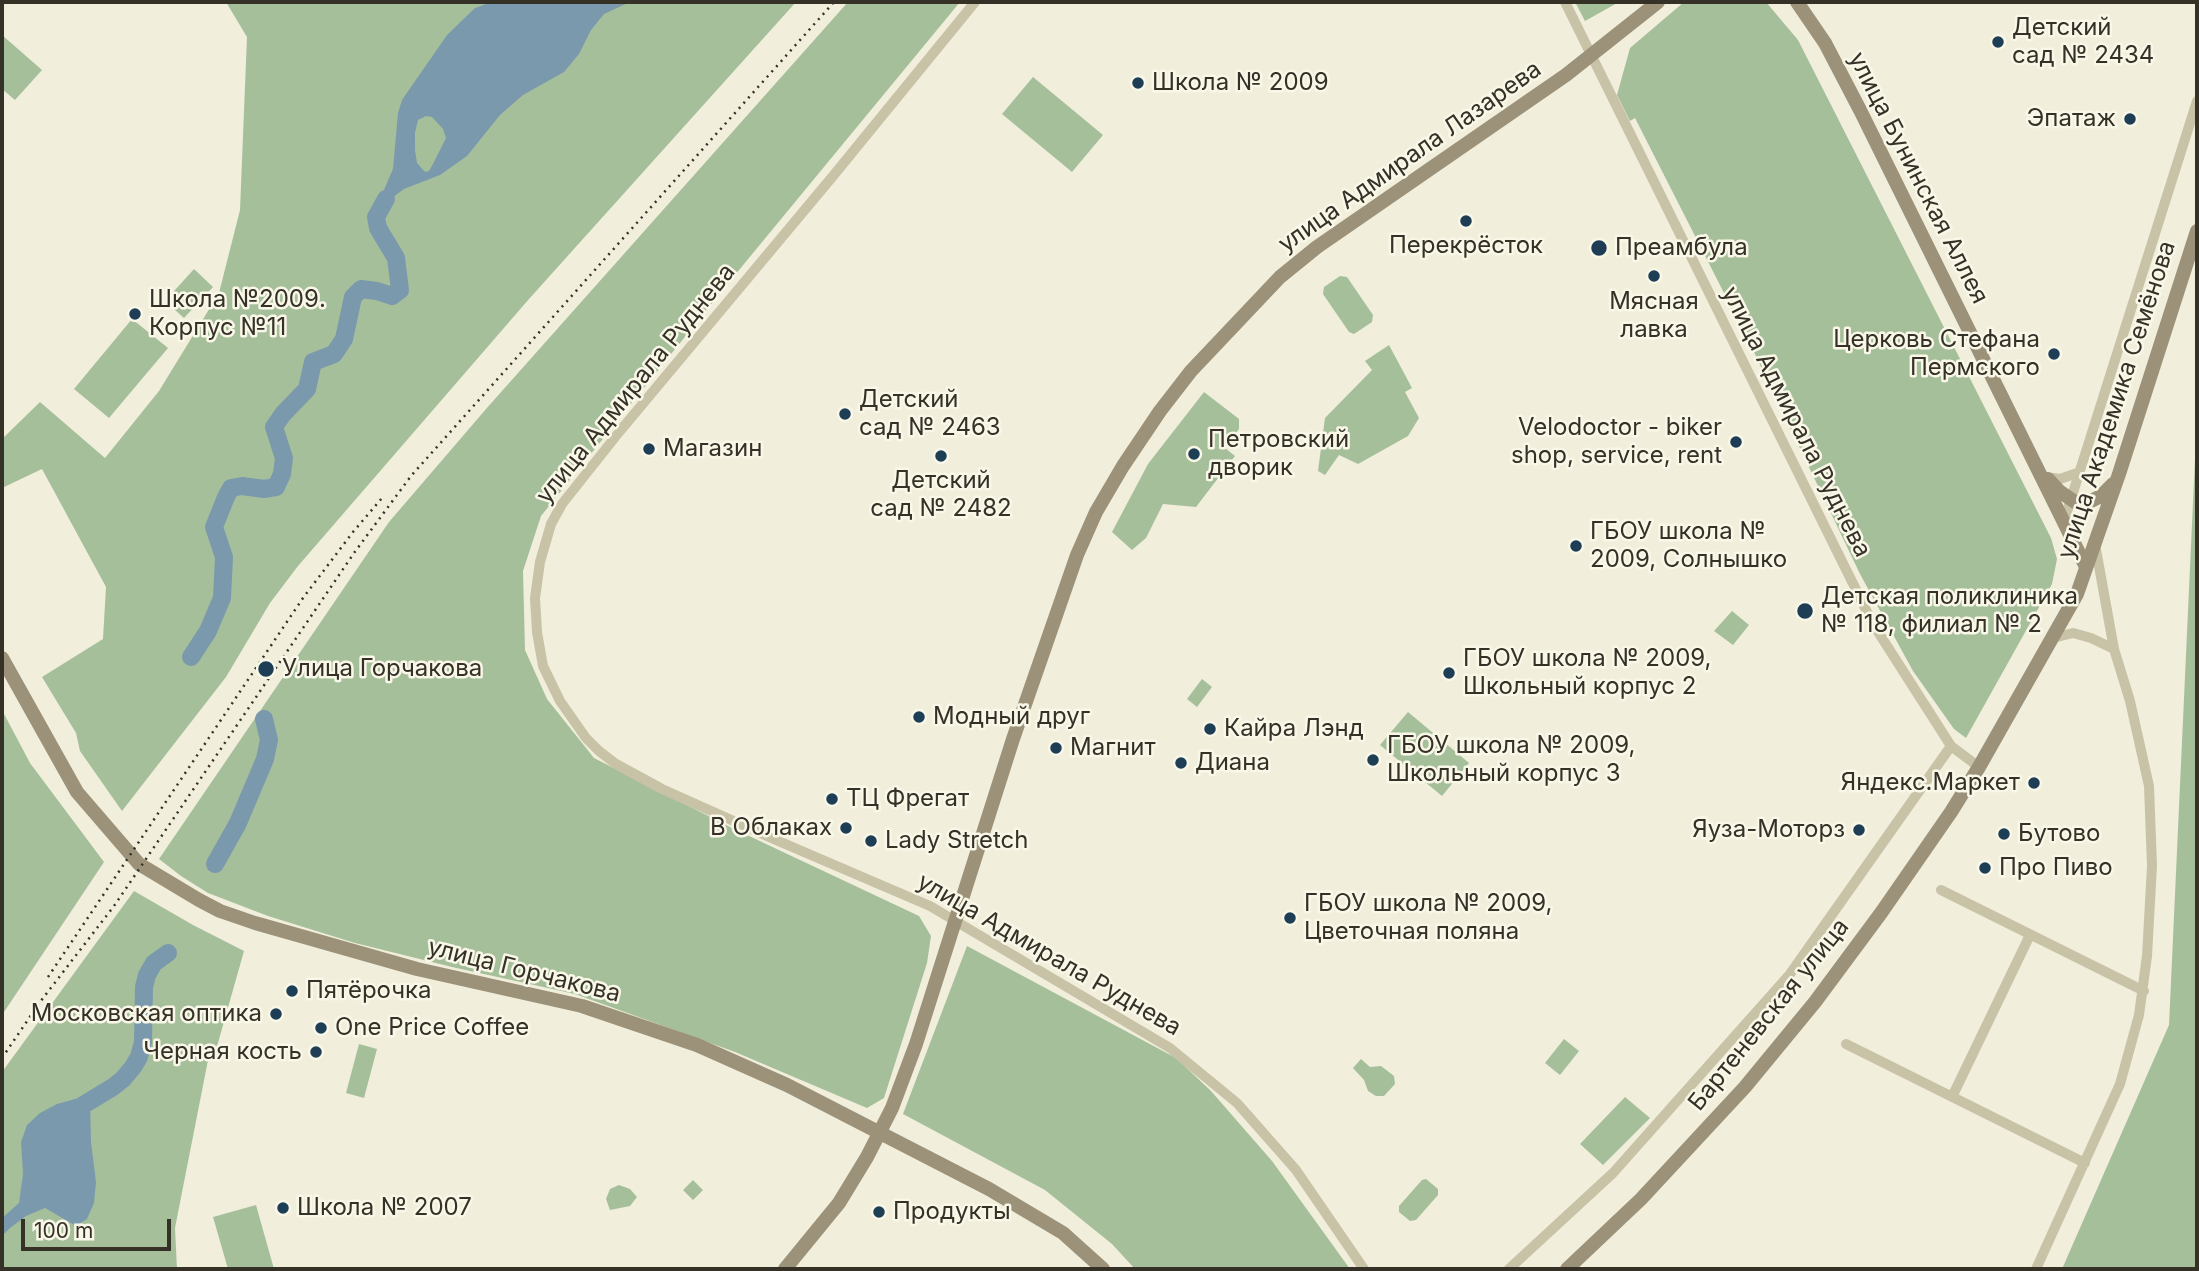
<!DOCTYPE html>
<html>
<head>
<meta charset="utf-8">
<style>
	body { margin:0 }
	#map { position:relative; width:2199px; height:1271px; overflow:hidden; background:#f1eedb; font-family:Inter,sans-serif }
	canvas { display:block }
	.frame { position:absolute; inset:0; border:4px solid #353127; pointer-events:none }
	.scale { position:absolute; left:21px; top:1219px; width:150px; height:32px; box-sizing:border-box; border:4px solid #353127; border-top:0; padding-left:9px; font-size:21px; line-height:24px; white-space:nowrap; color:#353127; -webkit-text-stroke:5px #f9f7e7; paint-order:stroke }
</style>
</head>
<body>
<div id="map">
<canvas width="2199" height="1271"></canvas>
<div class="frame"></div>
<div class="scale">100 m</div>
</div>
<script>
const context = document.querySelector('canvas').getContext('2d');
context.lineJoin = 'round';
function paint(path, color) { context.fillStyle = color; context.fill(path, 'evenodd'); }
const shape = rows => new Path2D(rows.map(r => 'M' + r).join(''));
function stroke(path, color, width, dash) { context.strokeStyle = color; context.lineWidth = width; context.lineCap = dash ? 'butt' : 'round'; context.setLineDash(dash || []); context.stroke(path); }
function write(font, color, halo, rows, align = 'center') {
  context.font = font + ' Inter,sans-serif'; context.lineWidth = 5; context.setLineDash([]); context.textBaseline = 'middle'; context.strokeStyle = halo; context.fillStyle = color; for (const [text, x, y, turn = 0] of rows) {
    context.save(); context.translate(x, y); context.rotate((+turn || 0) * Math.PI / 180); context.textAlign = isNaN(turn) ? turn : align; if (halo) context.strokeText(text, 0, 0); context.fillText(text, 0, 0); context.restore();
  }
}
paint(shape([
	[226,2,796,2,529,299,298,566,270,603,226,677,122,811,80,751,76,733,42,677,103,639,106,587,42,469,2,488,2,439,40,402,105,458,159,391,219,293,240,210,247,37],
	[848,2,960,2,725,287,541,516,523,571,525,650,547,699,594,758,730,827,919,916,931,936,927,963,884,1098,867,1108,735,1052,575,994,452,967,355,943,268,916,208,893,181,876,159,859,389,522,486,409],
	[1575,2,1619,2,1585,21],
	[1684,2,1766,2,1798,40,2051,538,2057,559,2052,584,1966,738,1954,729,1913,671,1860,574,1753,350,1635,118,1630,121,1617,95,1630,48],
	[2,35,42,70,15,100,2,89],
	[1033,77,1103,135,1072,172,1002,114],
	[194,269,213,287,184,318,165,301],
	[1340,276,1347,277,1373,315,1372,322,1354,334,1349,332,1323,294,1324,287],
	[132,319,168,348,109,418,74,389],
	[1389,345,1412,388,1405,392,1419,418,1408,436,1358,464,1339,455,1325,475,1318,471,1325,418,1372,370,1365,361],
	[1204,392,1239,419,1239,429,1225,448,1235,456,1196,507,1163,504,1146,538,1132,550,1112,532,1148,464],
	[2197,415,2197,1269,2062,1269,2169,1025],
	[1732,611,1749,625,1733,645,1714,631],
	[1202,679,1212,687,1197,707,1187,699],
	[2,710,30,763,104,862,2,1015],
	[1408,712,1469,763,1442,796,1380,745],
	[134,891,193,925,244,951,216,1050,209,1055,175,1228,177,1269,2,1269,2,1072],
	[967,946,1176,1058,1211,1091,1272,1161,1350,1269,1135,1269,1112,1244,1045,1190,903,1114],
	[1564,1039,1579,1051,1560,1075,1545,1063],
	[359,1044,377,1049,364,1098,346,1093],
	[1361,1059,1370,1067,1381,1066,1394,1076,1395,1084,1384,1096,1376,1096,1368,1091,1364,1080,1353,1068],
	[1625,1097,1650,1118,1603,1165,1580,1144],
	[1426,1179,1438,1189,1438,1195,1416,1220,1410,1221,1399,1212,1399,1206,1422,1180],
	[693,1180,703,1190,693,1200,683,1190],
	[619,1185,630,1189,637,1197,630,1206,610,1210,606,1199,610,1189],
	[256,1205,274,1269,228,1269,213,1217]
]), '#a6bf9b');
paint(shape([
	[492,2,630,2,604,14,591,30,579,54,564,72,523,95,500,115,467,156,440,175,404,189,389,200,376,217,373,215,393,169,398,113,402,100,447,35,475,8],
	[426,116,432,117,443,129,446,138,433,164,429,171,425,172,417,163,415,150,415,133,418,120],
	[75,1099,90,1101,91,1142,96,1182,94,1203,87,1219,76,1226,45,1208,26,1216,10,1228,2,1236,2,1218,19,1203,23,1174,21,1142,27,1125,40,1113,57,1104]
]), '#7b99ad');
stroke(shape([
	[191,657,208,631,222,598,224,557,214,527,226,497,231,488,242,486,264,489,276,487,282,474,284,458,274,427,283,414,307,389,313,362,334,354,344,339,353,297,361,289,377,291,392,296,400,290,396,258,378,228,376,217,386,199],
	[215,864,238,823,265,759,269,740,264,719],
	[70,1113,113,1087,123,1079,133,1067,139,1057,143,1042,144,987,147,975,154,963,168,953]
]), '#7b99ad', 18);
stroke(shape([
	[975,2,833,176,620,431,562,504,551,524,540,562,535,598,537,632,543,666,560,701,586,738,599,751,616,764,662,789,776,840,930,906,1170,1048,1237,1103,1296,1170,1364,1269],
	[1565,2,1873,624,1951,746,1979,767],
	[2046,477,2060,479,2080,472],
	[2064,521,2197,101],
	[2053,638,2073,633,2091,638,2114,649],
	[1941,890,2144,991],
	[1846,1044,2085,1163],
	[1952,1097,2030,935],
	[1509,1269,1613,1173,1790,974,1951,746],
	[2036,1269,2120,1084,2139,1015,2147,956,2152,866,2149,786,2130,701,2114,649,2095,544]
]), '#c8c2a7', 10);
stroke(shape([
	[1797,2,1825,43,1860,110,2086,567],
	[2048,479,2059,491,2075,502,2085,504,2101,496,2113,484],
	[2,658,77,792,139,864,199,900,220,911,255,923,417,969,582,1006,697,1045,787,1085,989,1189,1063,1233,1103,1269],
	[785,1269,839,1203,867,1157,892,1108,916,1044,1013,739,1077,555,1096,512,1123,466,1160,411,1191,371,1280,277,1317,247,1566,75,1658,2],
	[1567,1269,1641,1199,1745,1087,1815,1002,1881,913,1951,812,1979,767,2077,594,2119,474,2197,231]
]), '#9c9279', 14);
stroke(shape([
	[48,977,303,598,353,532,382,498],
	[2,1058,40,1002,114,906,354,553,411,476,834,2]
]), '#353127', 2.5, [2, 5]);
for (const [x, y, r, color] of [
	[1998,42,7,"#1e3e55"],
	[1138,83,7,"#1e3e55"],
	[2130,119,7,"#1e3e55"],
	[1466,221,7,"#1e3e55"],
	[1599,248,9,"#1e3e55"],
	[1654,276,7,"#1e3e55"],
	[135,314,7,"#1e3e55"],
	[2054,354,7,"#1e3e55"],
	[845,414,7,"#1e3e55"],
	[1736,442,7,"#1e3e55"],
	[649,449,7,"#1e3e55"],
	[1194,454,7,"#1e3e55"],
	[941,456,7,"#1e3e55"],
	[1576,546,7,"#1e3e55"],
	[1805,611,9,"#1e3e55"],
	[266,669,9,"#1e3e55"],
	[1449,673,7,"#1e3e55"],
	[919,717,7,"#1e3e55"],
	[1210,729,7,"#1e3e55"],
	[1056,748,7,"#1e3e55"],
	[1373,760,7,"#1e3e55"],
	[1181,763,7,"#1e3e55"],
	[2034,783,7,"#1e3e55"],
	[832,799,7,"#1e3e55"],
	[846,828,7,"#1e3e55"],
	[1859,830,7,"#1e3e55"],
	[2004,834,7,"#1e3e55"],
	[871,841,7,"#1e3e55"],
	[1985,868,7,"#1e3e55"],
	[1290,918,7,"#1e3e55"],
	[292,991,7,"#1e3e55"],
	[276,1014,7,"#1e3e55"],
	[321,1028,7,"#1e3e55"],
	[316,1052,7,"#1e3e55"],
	[283,1208,7,"#1e3e55"],
	[879,1212,7,"#1e3e55"]
]) { const dot = new Path2D(); dot.arc(x, y, r, 0, 2 * Math.PI); context.fillStyle = color; context.fill(dot); stroke(dot, '#f9f7e7', 2.5); }
write('24px', '#353127', '#f9f7e7', [
	["Детский",2012,28],
	["сад № 2434",2012,56],
	["Школа № 2009",1152,83],
	["Эпатаж",2116,119,"right"],
	["Перекрёсток",1466,246,"center"],
	["Преамбула",1615,248],
	["Школа №2009.",149,300],
	["Корпус №11",149,328],
	["Мясная",1654,302,"center"],
	["лавка",1654,330,"center"],
	["Церковь Стефана",2040,340,"right"],
	["Пермского",2040,368,"right"],
	["Детский",859,400],
	["сад № 2463",859,428],
	["Velodoctor - biker",1722,428,"right"],
	["shop, service, rent",1722,456,"right"],
	["Петровский",1208,440],
	["дворик",1208,468],
	["Магазин",663,449],
	["Детский",941,481,"center"],
	["сад № 2482",941,509,"center"],
	["ГБОУ школа №",1590,532],
	["2009, Солнышко",1590,560],
	["Детская поликлиника",1821,597],
	["№ 118, филиал № 2",1821,625],
	["ГБОУ школа № 2009,",1463,659],
	["Школьный корпус 2",1463,687],
	["Улица Горчакова",282,669],
	["Модный друг",933,717],
	["Кайра Лэнд",1224,729],
	["ГБОУ школа № 2009,",1387,746],
	["Школьный корпус 3",1387,774],
	["Магнит",1070,748],
	["Диана",1195,763],
	["Яндекс.Маркет",2020,783,"right"],
	["ТЦ Фрегат",846,799],
	["В Облаках",832,828,"right"],
	["Яуза-Моторз",1845,830,"right"],
	["Бутово",2018,834],
	["Lady Stretch",885,841],
	["Про Пиво",1999,868],
	["ГБОУ школа № 2009,",1304,904],
	["Цветочная поляна",1304,932],
	["Пятёрочка",306,991],
	["Московская оптика",262,1014,"right"],
	["One Price Coffee",335,1028],
	["Черная кость",302,1052,"right"],
	["Школа № 2007",297,1208],
	["Продукты",893,1212]
], 'left');
write('24px', '#353127', '#f9f7e7', [
	["улица Адмирала Лазарева",1410,157,-35],
	["улица Бунинская Аллея",1918,178,63],
	["улица Адмирала Руднева",636,384,-51],
	["улица Академика Семёнова",2117,400,-72],
	["улица Адмирала Руднева",1796,422,63],
	["улица Адмирала Руднева",1049,955,30],
	["улица Горчакова",524,971,14],
	["Бартеневская улица",1769,1015,-51]
]);
</script>
</body>
</html>
